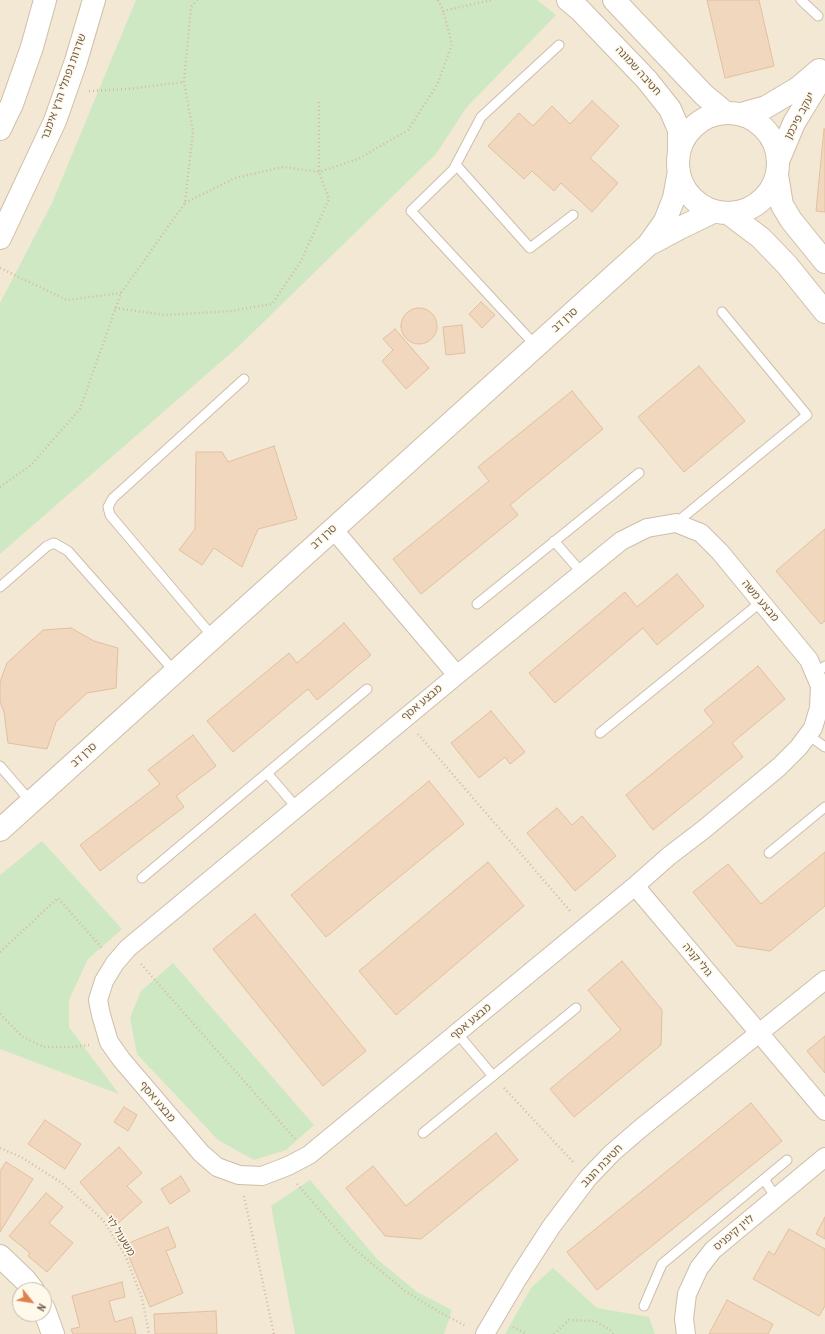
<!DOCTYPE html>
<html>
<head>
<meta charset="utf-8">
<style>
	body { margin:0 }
	#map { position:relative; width:825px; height:1334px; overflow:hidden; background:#fbf5e5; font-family:"Archivo Narrow",sans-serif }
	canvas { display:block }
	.north { position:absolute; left:12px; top:1282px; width:40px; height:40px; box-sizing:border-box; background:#fef9eb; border:1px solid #c6bbab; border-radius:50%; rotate:120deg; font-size:11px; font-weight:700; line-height:16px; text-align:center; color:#735e4b }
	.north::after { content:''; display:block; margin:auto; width:14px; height:18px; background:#e0804f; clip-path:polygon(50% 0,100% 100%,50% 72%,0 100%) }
</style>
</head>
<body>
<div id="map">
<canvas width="825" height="1334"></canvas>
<div class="north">N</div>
</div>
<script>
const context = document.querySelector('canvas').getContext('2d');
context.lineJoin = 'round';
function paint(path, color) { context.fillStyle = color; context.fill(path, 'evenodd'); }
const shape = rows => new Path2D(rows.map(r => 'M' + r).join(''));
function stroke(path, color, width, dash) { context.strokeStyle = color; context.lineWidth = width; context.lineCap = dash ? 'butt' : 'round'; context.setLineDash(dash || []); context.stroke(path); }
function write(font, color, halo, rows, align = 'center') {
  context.font = font + ' "Archivo Narrow","Noto Sans Hebrew",sans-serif'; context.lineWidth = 3; context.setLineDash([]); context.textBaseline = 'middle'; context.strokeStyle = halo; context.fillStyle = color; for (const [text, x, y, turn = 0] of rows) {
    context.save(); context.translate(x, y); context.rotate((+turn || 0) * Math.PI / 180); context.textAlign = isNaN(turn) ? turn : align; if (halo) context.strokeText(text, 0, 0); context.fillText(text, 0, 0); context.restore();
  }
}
paint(shape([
	[0,0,825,0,825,1334,0,1334],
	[20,1290,44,1290,44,1314,20,1314]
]), '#f3e8d4');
paint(shape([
	[136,0,537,0,556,15,466,108,436,154,238,347,0,554,0,303,52,203],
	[42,841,122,929,88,959,69,1000,69,1027,119,1094,0,1049,0,875],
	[173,963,314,1125,286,1150,254,1160,218,1140,137,1054,130,1018,141,991],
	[310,1180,378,1260,417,1292,452,1310,444,1334,295,1334,271,1206],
	[553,1268,597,1308,649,1317,655,1334,505,1334,531,1288]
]), '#cfe8c4');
const building = shape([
	[707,0,759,0,774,66,725,78,707,0],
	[592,101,619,126,590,158,618,183,592,212,561,183,554,191,532,171,524,179,488,146,519,113,533,126,552,106,570,124,592,101],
	[824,129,825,129,825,212,816,211,824,129],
	[481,302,495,315,482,328,469,314,481,302],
	'401 326a18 18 0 1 1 36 0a18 18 0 1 1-36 0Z',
	[462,325,465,353,446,355,443,327,462,325],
	[395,329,429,368,406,389,382,361,393,350,383,339,395,329],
	[699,366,745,421,684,472,638,417,699,366],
	[572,391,603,429,510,505,518,515,421,594,393,559,489,481,478,467,572,391],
	[274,446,297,519,258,529,242,567,214,548,202,565,179,550,195,529,196,452,222,452,228,462,274,446],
	[825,529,825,621,821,624,776,571,825,529],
	[677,574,704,606,657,645,643,628,555,703,529,673,625,592,637,607,677,574],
	[344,623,371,655,317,700,308,689,233,752,207,721,289,653,297,663,344,623],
	[71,628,94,641,118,648,116,688,87,693,56,722,47,749,8,743,4,712,0,702,0,682,7,663,43,630,71,628],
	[758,666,785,699,732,743,743,757,653,830,626,795,714,723,704,710,758,666],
	[491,711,525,752,510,764,505,757,479,778,451,743,491,711],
	[193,735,216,766,176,796,184,807,100,871,80,845,160,784,148,770,193,735],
	[429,781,464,824,326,937,291,895,429,781],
	[557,808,572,825,582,816,616,856,575,891,527,833,557,808],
	[825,852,825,906,770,951,737,946,693,892,728,864,761,904,825,852],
	[488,862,524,906,396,1015,359,971,488,862],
	[255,914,366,1051,323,1086,213,949,255,914],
	[622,961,662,1010,661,1045,574,1117,550,1089,621,1030,588,990,622,961],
	[825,1036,825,1073,807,1051,825,1036],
	[751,1103,782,1141,597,1290,567,1252,751,1103],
	[124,1107,137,1115,128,1131,114,1122,124,1107],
	[45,1120,81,1144,65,1169,28,1144,45,1120],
	[496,1133,518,1160,421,1239,385,1236,346,1188,373,1166,406,1206,496,1133],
	[119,1147,142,1173,127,1186,142,1202,116,1225,80,1182,119,1147],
	[6,1162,33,1179,0,1232,0,1171,6,1162],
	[181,1176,190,1191,170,1204,161,1189,181,1176],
	[46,1193,63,1207,49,1223,73,1243,47,1272,28,1256,30,1253,9,1236,46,1193],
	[825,1217,825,1239,816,1234,825,1217],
	[168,1227,176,1247,166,1251,183,1293,150,1307,124,1245,168,1227],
	[789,1229,825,1249,825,1306,819,1316,753,1279,769,1251,774,1255,789,1229],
	[122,1282,125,1297,109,1301,115,1322,132,1317,136,1334,73,1334,71,1329,80,1327,72,1296,122,1282],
	[727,1300,773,1324,768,1334,709,1334,727,1300],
	[216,1311,217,1334,155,1334,154,1314,216,1311]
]);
paint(building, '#f0d7be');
stroke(building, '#e2c09f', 1);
const lane = shape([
	[801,0,818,16],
	[453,170,481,117,559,45],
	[536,346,411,211,457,166,530,248,573,215],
	[676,523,807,415,722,312],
	[554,541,582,573],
	[0,587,47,546,54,543,68,551,175,672],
	[477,604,639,473],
	[213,637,110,515,108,507,113,498,122,490,244,379],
	[815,674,825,666],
	[600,733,761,602],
	[808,735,825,747],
	[0,766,31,802],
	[267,773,297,808],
	[769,853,825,807],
	[142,878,367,689],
	[457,1033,493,1076],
	[423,1133,576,1008],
	[764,1179,776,1198],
	[644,1306,662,1264,787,1160]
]);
const street = shape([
	[676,523,701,533,720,552,809,660,820,686,819,708,813,728,799,747,779,767,703,830,669,856,635,886,309,1155,288,1166,262,1176,239,1175,217,1167,201,1153,121,1059,109,1042,101,1015,98,1000,104,981,115,963,128,948,457,675,621,541,647,528,676,523],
	[333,529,457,675],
	[635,886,825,1111],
	[485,1334,518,1278,551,1227,588,1178,612,1153,641,1128,825,980],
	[686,1334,684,1319,687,1294,699,1268,713,1250,825,1157]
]);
const secondary = shape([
	[568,0,580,10,647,80,670,109,679,130,679,152],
	[614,0,704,95,726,113],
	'678 163a50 50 0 1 1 100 0a50 50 0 1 1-100 0Z',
	[741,114,766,107,798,88,819,70],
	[0,129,12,104,32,47,45,0],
	[778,161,794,123,825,72],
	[777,175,782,205,791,220,825,262],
	[728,213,761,238,787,265,825,312],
	[0,238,55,121,76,61,94,0],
	[652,243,680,228,715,211],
	[0,830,648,245,665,221,674,198,679,171],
	[0,1256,25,1280,33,1290],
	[44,1309,53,1334]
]);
stroke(lane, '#cdbeac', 11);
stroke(street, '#cdbeac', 20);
stroke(secondary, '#cfbfa9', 24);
stroke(shape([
	[438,0,443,11,491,0],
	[89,91,128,89,184,82],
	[185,203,235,178,283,167,319,172,358,159,408,130,437,85,452,44,443,11],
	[0,268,67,300,121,293],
	[115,308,165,315,231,311,272,304,301,261,329,199,319,172,319,100],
	[0,487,31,465,80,409,121,293,185,203,193,131,184,82,191,7,197,0],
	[418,734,571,912],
	[0,952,58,898,102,948],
	[141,964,295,1139],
	[0,1014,23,1037,44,1047,72,1047,89,1045],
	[504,1088,574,1163],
	[0,1148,21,1157,62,1183,103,1220,125,1255,142,1298,149,1334],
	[297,1184,352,1247,405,1291,439,1312,466,1326],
	[244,1196,274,1334],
	[513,1327,527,1334],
	[554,1334,569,1320,595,1321,610,1330,613,1334]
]), '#d5bba1', 2.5, [1, 3]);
stroke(lane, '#fff', 9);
stroke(street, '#fff', 18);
stroke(secondary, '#fff', 22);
write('11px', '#735e4b', '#fef9eb', [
	["חטיבה שמונה",638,71,48],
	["שדרות נפתלי הרץ אימבר",64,87,-70],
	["יעקב פיכמן",800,116,-62],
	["סרן דב",565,320,-42],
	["סרן דב",324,537,-42],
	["מבצע משה",760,601,50],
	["מבצע אסף",422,703,-40],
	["סרן דב",84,755,-42],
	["גולי קניה",697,960,50],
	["מבצע אסף",471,1022,-40],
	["מבצע אסף",157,1102,50],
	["חטיבת הנגב",602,1166,-46],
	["לוין קיפניס",734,1233,-40],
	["משעול לוי",120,1236,58]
]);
</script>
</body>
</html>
